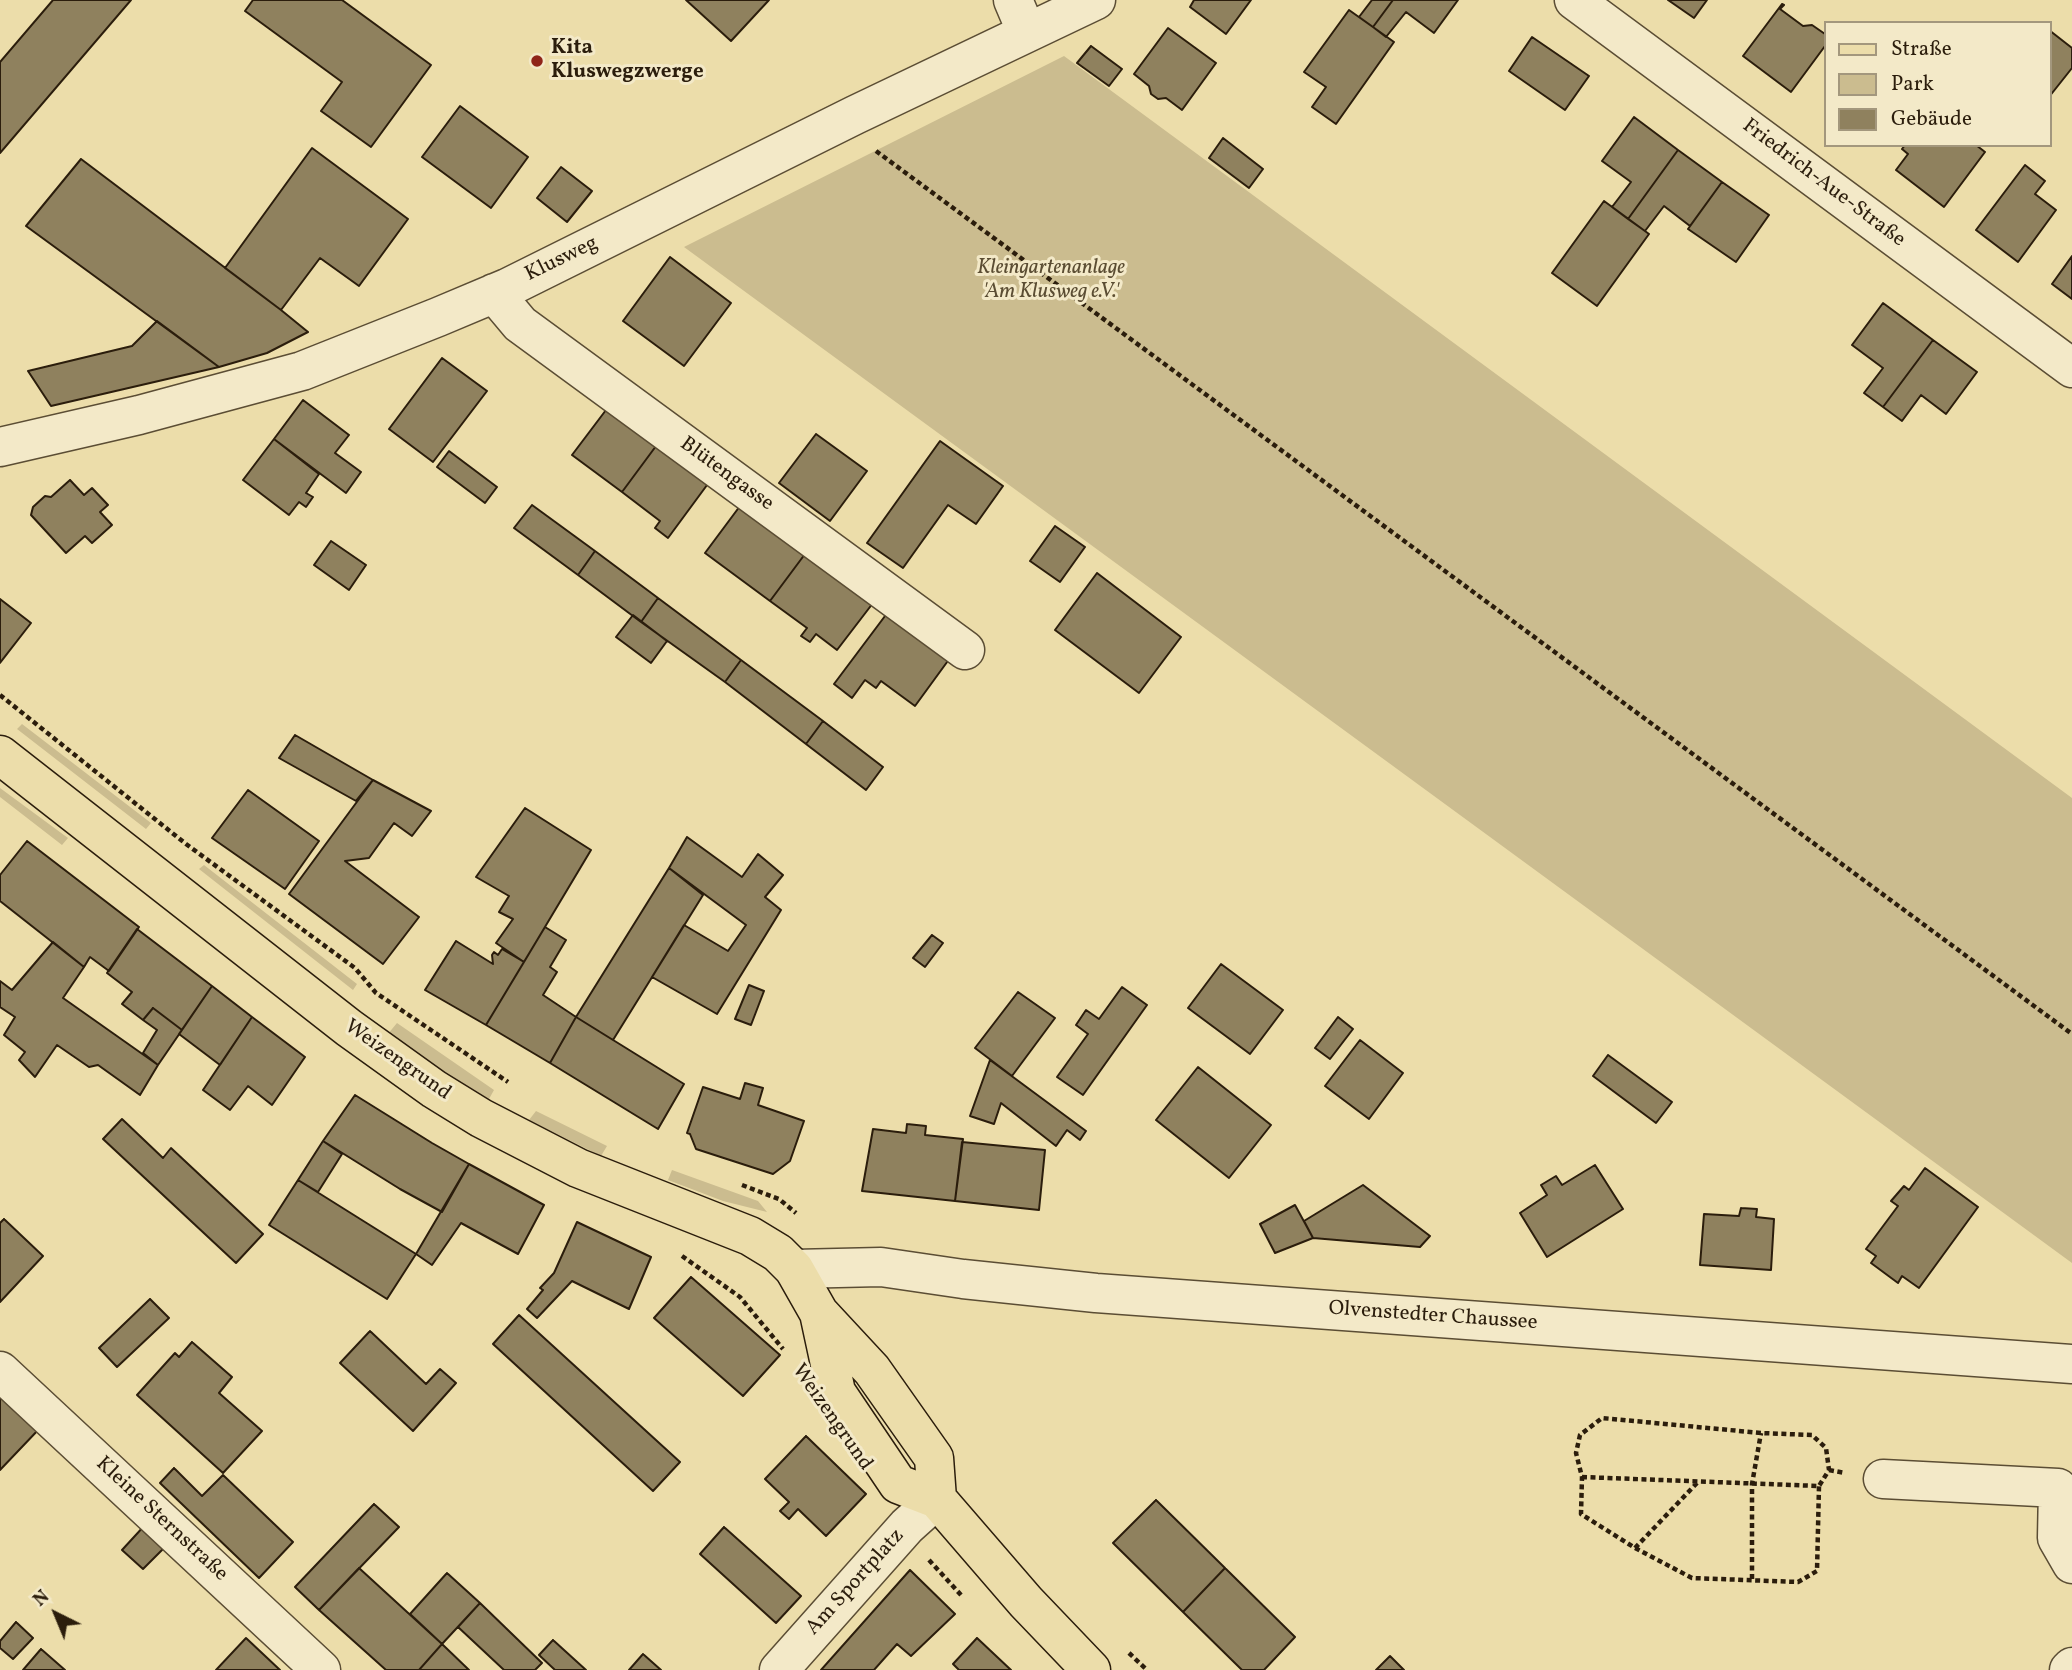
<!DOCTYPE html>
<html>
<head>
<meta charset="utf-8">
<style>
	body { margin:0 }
	#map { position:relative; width:2072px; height:1670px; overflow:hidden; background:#ecddaa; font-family:Vollkorn,serif }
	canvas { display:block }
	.legend { position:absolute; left:1824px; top:21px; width:228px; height:126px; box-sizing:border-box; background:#f3e9c8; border:2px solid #a3977d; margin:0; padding:9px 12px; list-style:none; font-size:21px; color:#2b1d0c }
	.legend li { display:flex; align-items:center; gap:14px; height:35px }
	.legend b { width:35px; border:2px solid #a3977d }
	.north { position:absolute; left:21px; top:1579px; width:70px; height:70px; -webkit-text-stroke:5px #f3e9c8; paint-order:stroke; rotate:317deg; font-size:19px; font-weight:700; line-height:28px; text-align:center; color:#2b1d0c }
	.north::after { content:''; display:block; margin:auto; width:24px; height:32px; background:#2b1d0c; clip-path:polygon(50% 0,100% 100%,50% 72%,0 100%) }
</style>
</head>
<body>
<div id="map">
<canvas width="2072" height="1670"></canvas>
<ul class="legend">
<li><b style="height:9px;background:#ecddaa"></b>Straße</li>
<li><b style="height:19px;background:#cbbc8f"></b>Park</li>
<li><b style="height:19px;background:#8f815e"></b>Gebäude</li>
</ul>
<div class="north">N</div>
</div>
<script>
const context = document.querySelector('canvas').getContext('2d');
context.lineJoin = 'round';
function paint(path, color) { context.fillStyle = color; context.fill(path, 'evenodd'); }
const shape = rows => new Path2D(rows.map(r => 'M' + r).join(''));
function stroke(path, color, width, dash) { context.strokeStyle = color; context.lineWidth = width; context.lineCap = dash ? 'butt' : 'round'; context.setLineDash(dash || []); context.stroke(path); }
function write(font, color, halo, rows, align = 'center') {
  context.font = font + ' Vollkorn,serif'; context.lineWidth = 6; context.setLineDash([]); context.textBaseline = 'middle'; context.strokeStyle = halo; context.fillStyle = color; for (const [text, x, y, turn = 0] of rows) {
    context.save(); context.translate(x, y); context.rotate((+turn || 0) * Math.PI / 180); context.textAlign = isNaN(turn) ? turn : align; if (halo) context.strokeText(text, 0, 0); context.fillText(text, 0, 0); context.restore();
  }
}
paint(shape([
	[1064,56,2072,798,2072,1263,684,247],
	[22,724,151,823,146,829,17,729],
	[0,788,68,838,62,845,0,797],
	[204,865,357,984,353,990,199,869],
	[397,1023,494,1090,489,1099,437,1070,387,1035],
	[536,1111,607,1146,601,1156,529,1120],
	[672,1170,758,1201,767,1212,723,1201,668,1180]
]), '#cbbc8f');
const building = shape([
	[53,0,131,0,0,153,0,62,53,0],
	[253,0,342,0,431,65,371,147,321,111,342,82,245,11,253,0],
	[686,0,769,0,731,41,686,0],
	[1194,0,1251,0,1226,34,1190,7,1194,0],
	[1372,0,1393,0,1373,27,1359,17,1372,0],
	[1393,0,1458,0,1434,33,1406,12,1386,37,1373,27,1393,0],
	[1668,0,1707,0,1694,18,1668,0],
	[1782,4,1784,5,1780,9,1803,26,1812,25,1825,34,1825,46,1791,92,1743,56,1782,4],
	[1349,10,1394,42,1336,124,1312,107,1326,87,1304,72,1349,10],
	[1168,28,1216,63,1182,110,1166,98,1158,99,1151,94,1149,86,1134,74,1168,28],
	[2049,30,2072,48,2072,68,2049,97,2049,30],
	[1532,37,1589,76,1565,110,1509,71,1532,37],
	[1091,46,1122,69,1109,86,1077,63,1091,46],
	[460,106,528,157,491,208,422,157,460,106],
	[1634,117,1678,150,1628,219,1612,207,1631,182,1602,161,1634,117],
	[1223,138,1263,169,1249,188,1209,158,1223,138],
	[1905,145,1976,145,1985,152,1944,207,1896,170,1908,154,1902,149,1905,145],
	[312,148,408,219,359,286,320,258,281,310,225,268,312,148],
	[1678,150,1722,182,1690,226,1664,206,1645,231,1628,219,1678,150],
	[81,159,281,310,308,332,267,353,219,367,26,226,81,159],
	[2025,165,2045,181,2035,194,2056,210,2018,262,1976,230,2025,165],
	[561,167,592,191,567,222,537,198,561,167],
	[1722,182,1769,215,1736,262,1688,229,1722,182],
	[1604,201,1649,234,1597,306,1552,273,1604,201],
	[2072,256,2072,299,2052,284,2072,256],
	[670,257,731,303,684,366,623,321,670,257],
	[1883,303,1933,340,1883,407,1864,393,1883,368,1852,345,1883,303],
	[157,321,219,367,51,406,28,371,132,346,157,321],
	[1933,340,1977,372,1946,414,1921,395,1902,421,1883,407,1933,340],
	[442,358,487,391,433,462,389,429,442,358],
	[303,400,349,435,335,453,361,472,346,493,274,439,303,400],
	[609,406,659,442,622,492,572,455,609,406],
	[816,434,867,471,830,521,779,483,816,434],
	[274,439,319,474,306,493,313,497,306,507,299,502,289,515,243,480,274,439],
	[940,441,1003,486,976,524,948,505,903,568,867,543,940,441],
	[659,442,710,481,668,538,655,528,660,521,622,492,659,442],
	[449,451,497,487,485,503,437,467,449,451],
	[70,480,84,495,92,488,108,505,100,512,112,525,92,543,85,536,66,553,31,515,33,507,45,496,51,497,70,480],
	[532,505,595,551,578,575,514,528,532,505],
	[740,506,805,554,770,601,705,553,740,506],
	[1055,526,1085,547,1060,582,1030,561,1055,526],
	[331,541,366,565,349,590,314,565,331,541],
	[595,551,658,598,641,622,578,575,595,551],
	[805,554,873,603,837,650,816,634,810,642,801,636,807,628,770,601,805,554],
	[1097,573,1181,637,1139,693,1055,630,1097,573],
	[658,598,741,660,725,682,641,622,658,598],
	[0,599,31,623,0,663,0,599],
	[888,612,950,658,915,706,881,681,876,688,865,680,852,698,834,684,888,612],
	[633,615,667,641,651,663,616,637,633,615],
	[741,660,823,721,806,744,725,682,741,660],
	[823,721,883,767,866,790,806,744,823,721],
	[295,735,373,780,356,801,279,758,295,735],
	[373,780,431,811,412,836,394,823,369,858,345,861,419,917,383,964,289,894,373,780],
	[248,790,319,841,285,889,212,838,248,790],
	[525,808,591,850,524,962,496,943,513,919,499,912,509,896,476,877,525,808],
	[687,837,742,877,758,854,783,875,765,897,781,910,717,1014,652,977,684,925,728,951,746,925,669,868,687,837],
	[27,841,139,927,109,971,90,957,84,967,0,901,0,875,27,841],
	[669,868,703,895,613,1040,576,1017,669,868],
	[545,927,566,940,550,967,557,972,543,995,576,1017,550,1063,486,1025,545,927],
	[137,929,212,986,182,1030,153,1008,143,1020,122,1004,132,992,107,973,137,929],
	[932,935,943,943,925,967,913,958,932,935],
	[456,941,493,964,492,955,494,952,498,955,502,949,524,962,486,1025,425,990,456,941],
	[53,942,84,967,63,998,158,1065,140,1095,98,1065,89,1067,57,1045,35,1077,19,1060,25,1052,4,1035,15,1017,0,1007,0,981,12,990,53,942],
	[1221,964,1283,1010,1250,1054,1188,1008,1221,964],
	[749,985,764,991,751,1025,735,1019,749,985],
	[212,986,252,1017,220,1065,179,1034,212,986],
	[1122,987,1147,1005,1083,1095,1057,1077,1088,1034,1076,1025,1086,1010,1099,1019,1122,987],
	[1018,992,1055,1018,1012,1076,975,1048,1018,992],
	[153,1008,182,1030,158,1065,143,1053,157,1030,143,1020,153,1008],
	[252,1017,305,1057,272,1105,248,1086,230,1110,203,1090,252,1017],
	[576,1017,684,1084,658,1129,550,1063,576,1017],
	[1338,1017,1353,1029,1330,1059,1315,1048,1338,1017],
	[1360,1040,1403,1073,1369,1119,1325,1086,1360,1040],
	[1608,1055,1672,1102,1656,1123,1593,1076,1608,1055],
	[990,1060,1086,1131,1080,1140,1067,1130,1056,1146,1001,1103,994,1124,970,1116,990,1060],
	[1198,1067,1271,1125,1229,1178,1156,1120,1198,1067],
	[745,1083,763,1088,758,1105,804,1121,790,1161,773,1174,696,1149,690,1134,687,1133,703,1087,740,1099,745,1083],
	[355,1095,432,1143,469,1164,442,1212,400,1189,323,1141,355,1095],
	[122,1119,163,1158,171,1148,263,1234,236,1263,103,1139,122,1119],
	[907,1124,926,1126,925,1135,963,1139,955,1201,862,1191,873,1129,906,1133,907,1124],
	[323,1141,342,1154,318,1192,298,1180,323,1141],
	[962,1142,1045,1150,1039,1210,955,1201,962,1142],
	[469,1164,544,1205,518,1254,461,1223,432,1265,416,1254,469,1164],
	[1595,1165,1623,1209,1547,1257,1520,1213,1547,1195,1541,1185,1556,1176,1562,1185,1595,1165],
	[1925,1168,1978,1207,1919,1288,1902,1276,1898,1283,1871,1263,1876,1256,1866,1249,1898,1206,1891,1201,1904,1186,1909,1190,1925,1168],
	[298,1180,416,1254,387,1299,269,1225,298,1180],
	[1363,1185,1430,1236,1420,1247,1313,1238,1304,1221,1363,1185],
	[1295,1205,1313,1238,1275,1253,1260,1224,1295,1205],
	[1741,1208,1757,1209,1756,1217,1774,1219,1771,1270,1700,1265,1704,1214,1739,1216,1741,1208],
	[4,1219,43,1256,0,1302,0,1223,4,1219],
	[577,1222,651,1257,629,1309,572,1281,537,1318,527,1309,543,1290,540,1288,554,1273,577,1222],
	[691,1277,780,1355,743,1396,654,1318,691,1277],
	[150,1299,169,1318,117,1367,99,1348,150,1299],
	[519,1315,680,1462,653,1491,493,1344,519,1315],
	[370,1331,426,1384,440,1369,456,1383,413,1431,340,1363,370,1331],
	[192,1342,232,1377,219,1393,262,1431,223,1473,137,1395,175,1353,179,1357,192,1342],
	[0,1391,40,1428,0,1470,0,1391],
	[806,1436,866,1494,826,1536,798,1509,789,1519,780,1511,789,1502,765,1479,806,1436],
	[174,1468,202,1496,223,1475,293,1542,259,1578,160,1483,174,1468],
	[1156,1500,1225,1568,1183,1612,1113,1543,1156,1500],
	[374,1504,399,1527,319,1610,295,1587,374,1504],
	[145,1525,167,1545,143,1569,122,1550,145,1525],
	[724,1527,801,1596,776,1623,700,1554,724,1527],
	[359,1568,442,1644,419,1670,386,1670,319,1610,359,1568],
	[1225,1568,1295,1637,1264,1670,1242,1670,1183,1612,1225,1568],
	[910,1570,955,1614,911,1656,897,1644,874,1670,821,1670,910,1570],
	[447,1573,480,1603,442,1644,410,1614,447,1573],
	[480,1603,542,1663,535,1670,504,1670,458,1627,480,1603],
	[16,1622,33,1638,13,1659,0,1648,0,1641,16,1622],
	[246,1638,280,1670,216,1670,246,1638],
	[977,1638,1011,1670,959,1670,953,1664,977,1638],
	[553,1640,586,1670,555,1670,539,1655,553,1640],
	[442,1644,469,1670,419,1670,442,1644],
	[41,1649,65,1670,23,1670,41,1649],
	[643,1654,661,1670,629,1670,643,1654],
	[1390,1656,1404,1670,1376,1670,1390,1656]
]);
paint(building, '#8f815e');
stroke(building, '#2b1d0c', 2);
const minor = shape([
	[1013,0,1027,33],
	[1574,0,2072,368],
	[494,293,520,324,965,650],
	[0,447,139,415,302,371,438,317,507,288,855,115,1096,0],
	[794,1269,881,1267,963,1279,1096,1293,2072,1364],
	[0,1371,321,1670],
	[1883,1479,2058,1488,2057,1538,2072,1564],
	[779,1670,907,1526,937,1499],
	[2069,1670,2072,1667]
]);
const major = shape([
	[0,755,349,1028,434,1089,481,1118,578,1168,750,1236,778,1253,794,1269,819,1313,836,1392,898,1484,937,1499,1026,1602,1091,1670],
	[820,1314,872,1370,934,1458,937,1499]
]);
stroke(minor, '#5b4d34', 41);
stroke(major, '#2b1d0c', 41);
stroke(shape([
	[876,151,2072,1034],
	[0,695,186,844,355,968,376,993,508,1082],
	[742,1185,779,1199,796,1213],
	[682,1256,740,1297,783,1349],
	[1829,1470,1845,1473],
	[1582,1477,1819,1486,1829,1470,1826,1448,1812,1435,1761,1433,1602,1418,1580,1435,1576,1453,1582,1477,1581,1514,1635,1548,1692,1578,1798,1582,1817,1571,1819,1486],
	[1635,1548,1697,1483],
	[929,1560,961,1595],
	[1752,1579,1752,1484,1761,1433],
	[1129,1653,1147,1670]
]), '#2b1d0c', 4.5, [5, 3.5]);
stroke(minor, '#f3e9c8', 38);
stroke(major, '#ecddaa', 38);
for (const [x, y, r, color] of [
	[537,61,7,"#8f2418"]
]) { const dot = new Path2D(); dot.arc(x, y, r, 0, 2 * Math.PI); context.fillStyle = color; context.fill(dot); stroke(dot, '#f3e9c8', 2.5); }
write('bold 21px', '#2b1d0c', '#f3e9c8', [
	["Kita",551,49],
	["Kluswegzwerge",551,73]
], 'left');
write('21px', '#2b1d0c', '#f3e9c8', [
	["Friedrich-Aue-Straße",1823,184,37],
	["Klusweg",562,260,-26],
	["Blütengasse",726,475,36],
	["Weizengrund",397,1061,35],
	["Olvenstedter Chaussee",1433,1317,4],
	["Weizengrund",831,1418,55],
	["Kleine Sternstraße",161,1520,43],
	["Am Sportplatz",856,1583,-48]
]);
write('italic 21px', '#5b4d33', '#f3e9c8', [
	["Kleingartenanlage",1051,269],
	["'Am Klusweg e.V.'",1051,293]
]);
</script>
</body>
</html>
